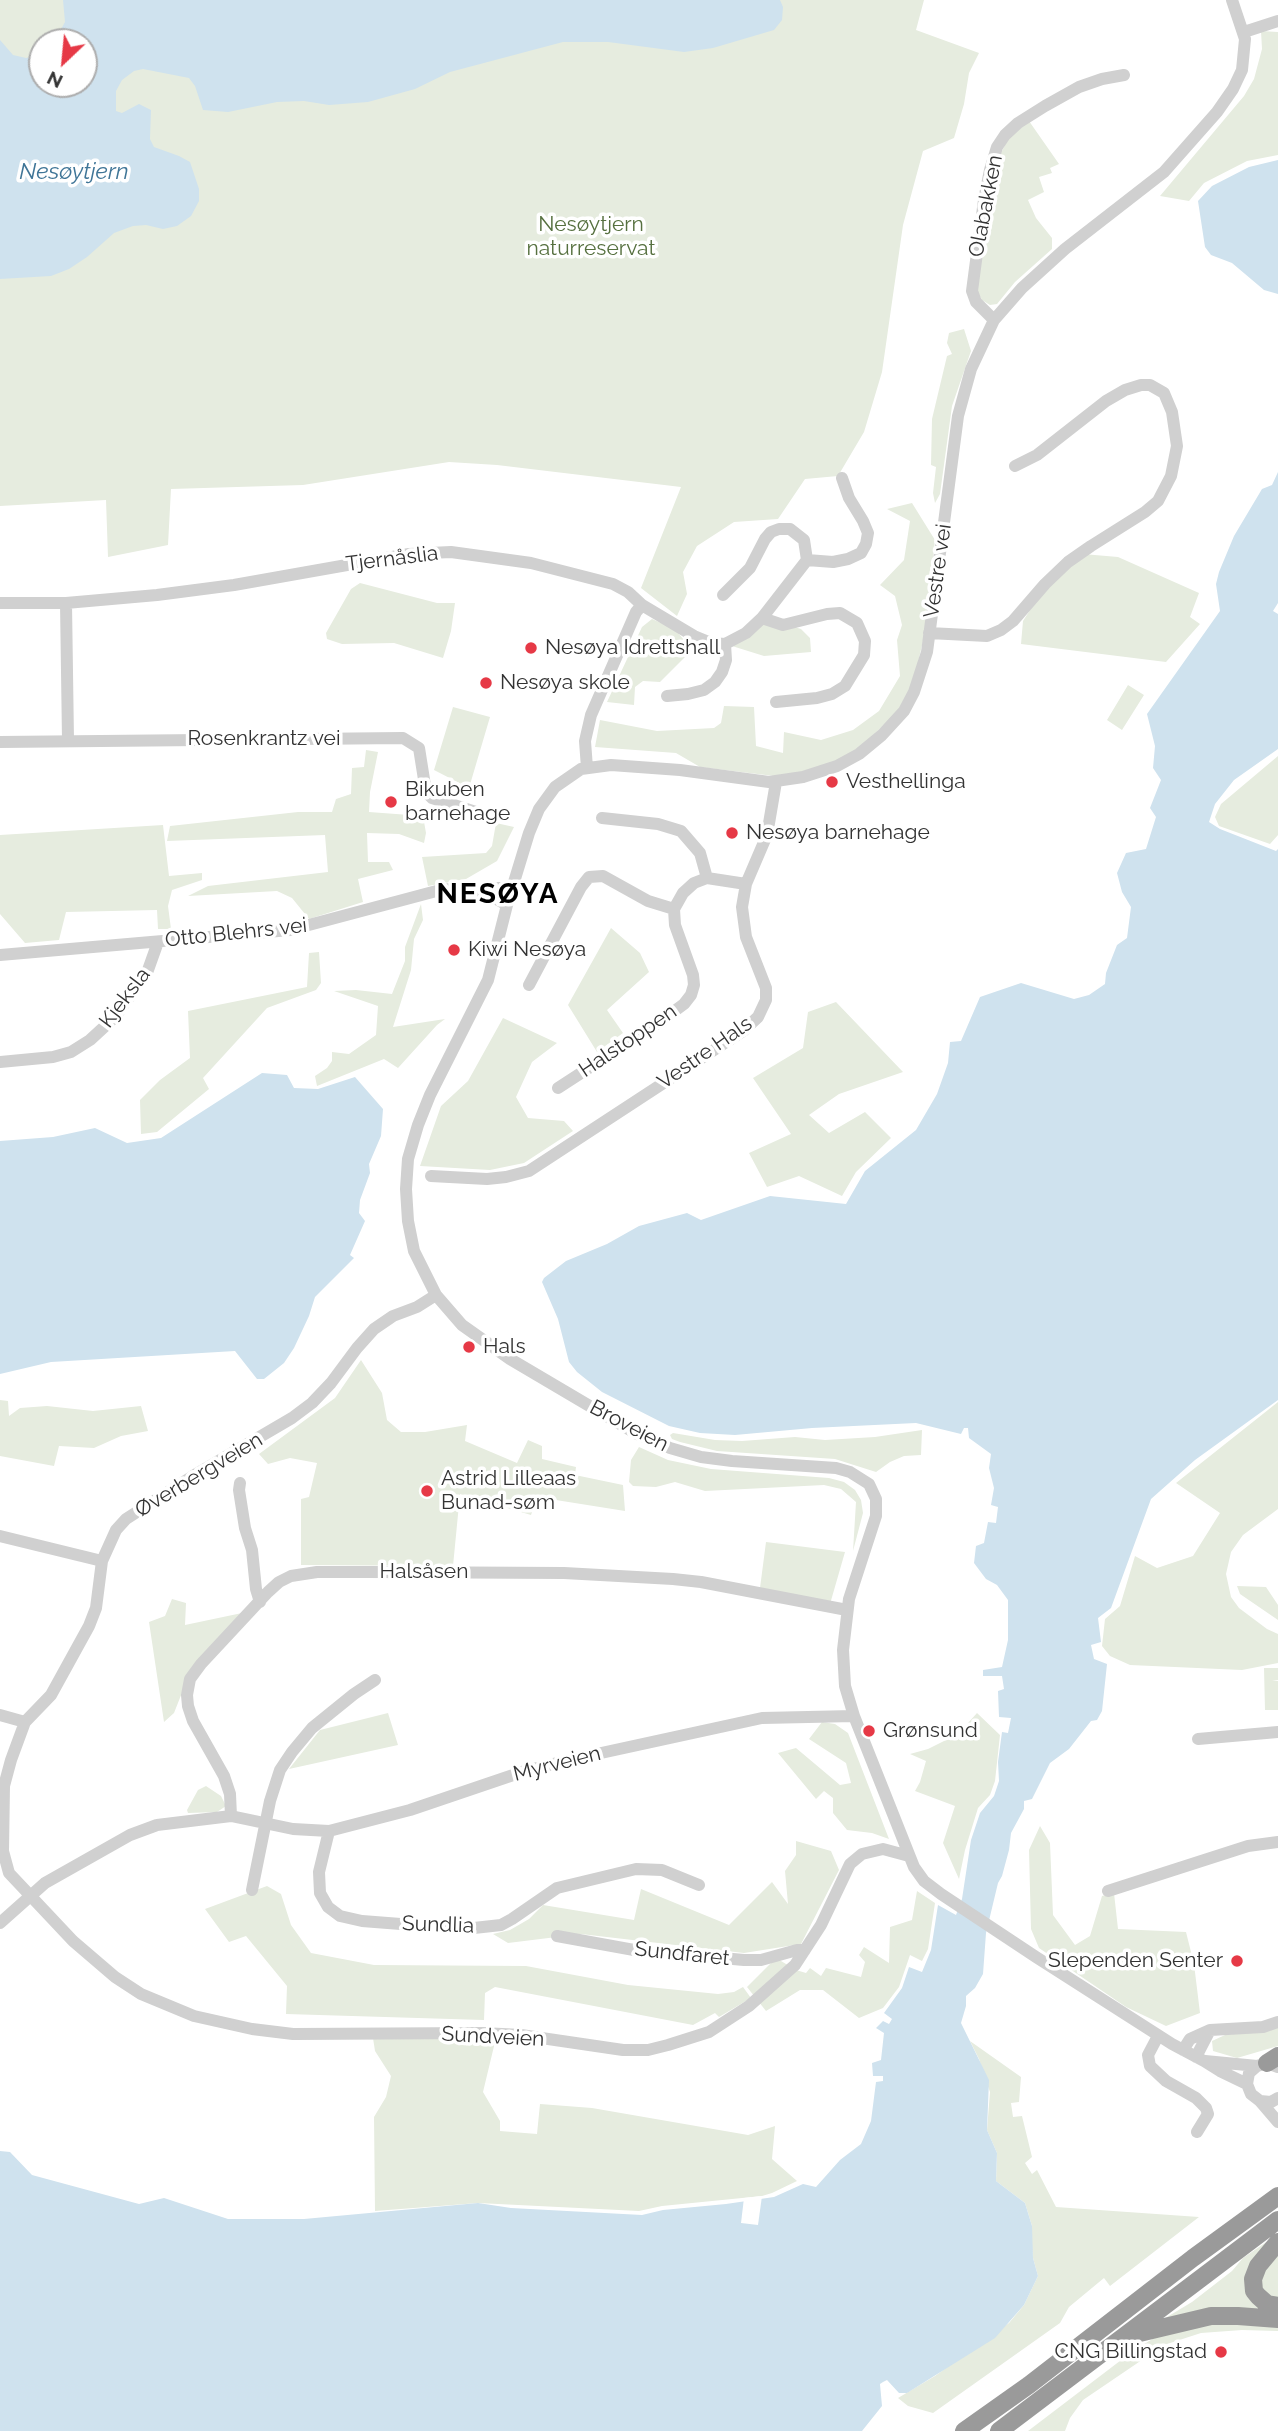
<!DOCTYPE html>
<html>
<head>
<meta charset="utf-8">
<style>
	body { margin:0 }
	#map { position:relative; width:1278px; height:2431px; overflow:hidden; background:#fff; font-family:Raleway,sans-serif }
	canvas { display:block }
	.north { position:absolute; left:28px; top:28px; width:70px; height:70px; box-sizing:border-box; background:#fff; border:2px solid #adadad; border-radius:50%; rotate:206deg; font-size:19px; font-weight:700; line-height:28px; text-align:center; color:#333 }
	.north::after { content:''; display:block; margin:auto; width:24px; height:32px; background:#e63946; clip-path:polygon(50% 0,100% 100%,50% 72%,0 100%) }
</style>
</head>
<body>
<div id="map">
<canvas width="1278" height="2431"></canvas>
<div class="north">N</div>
</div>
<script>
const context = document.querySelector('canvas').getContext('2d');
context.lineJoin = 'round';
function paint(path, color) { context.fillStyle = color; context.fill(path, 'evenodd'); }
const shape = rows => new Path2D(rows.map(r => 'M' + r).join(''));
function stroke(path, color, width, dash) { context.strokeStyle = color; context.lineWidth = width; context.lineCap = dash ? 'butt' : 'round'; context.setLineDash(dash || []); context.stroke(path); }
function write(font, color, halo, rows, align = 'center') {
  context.font = font + ' Raleway,sans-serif'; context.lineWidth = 7; context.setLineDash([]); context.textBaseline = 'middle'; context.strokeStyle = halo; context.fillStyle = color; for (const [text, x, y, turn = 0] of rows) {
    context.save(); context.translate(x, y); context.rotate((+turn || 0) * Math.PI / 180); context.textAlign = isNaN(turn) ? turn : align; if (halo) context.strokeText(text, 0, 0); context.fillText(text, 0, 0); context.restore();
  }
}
paint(shape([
	[0,0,924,0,916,30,979,53,969,73,964,104,954,138,923,151,903,225,882,372,864,432,838,476,805,479,778,519,734,522,697,546,683,572,687,594,677,616,641,588,681,487,497,465,449,462,303,485,171,489,168,545,108,557,106,500,0,506],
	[42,42,84,42,84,84,42,84],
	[1261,31,1278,32,1278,155,1247,161,1204,183,1189,201,1160,196,1244,96,1254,79,1262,49],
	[1029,121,1059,164,1050,168,1052,173,1039,177,1044,192,1028,200,1036,218,1052,238,1052,249,1015,282,997,304,990,305,982,300,977,291,995,165,1008,139],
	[964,329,971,351,952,406,940,494,935,503,933,493,936,467,931,465,932,419,947,356,952,354,947,343,949,333],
	[912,503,935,540,925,632,913,684,901,708,858,750,830,764,800,774,774,776,700,767,676,753,595,747,600,720,657,731,714,728,721,723,724,706,754,707,756,746,783,753,784,732,821,740,853,730,879,711,900,676,897,640,902,625,895,596,880,585,904,560,910,521,887,509],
	[1083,554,1118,557,1199,593,1190,617,1200,624,1166,662,1021,644,1023,621,1032,607,1047,588],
	[360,583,437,603,455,603,451,631,443,658,394,643,342,644,327,639,326,633,351,589],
	[652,619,675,629,692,650,660,682,643,681,635,687,634,705,607,702,642,627],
	[764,624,791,626,801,629,810,638,811,652,764,656,732,646],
	[1128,685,1144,695,1122,730,1107,720],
	[453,707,490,717,469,788,434,770],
	[366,750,378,752,370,792,369,812,423,816,426,833,424,843,399,834,367,833,368,862,389,862,393,870,358,879,363,902,309,919,292,898,277,891,188,896,208,886,328,872,325,835,167,841,170,826,298,812,332,812,336,799,351,794,352,768,364,767],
	[1278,756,1278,835,1270,844,1219,826,1215,817,1221,804],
	[496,823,514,827,497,861,466,879,428,886,422,857,486,853,492,846],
	[163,825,169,876,202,873,202,880,172,890,168,906,171,929,158,929,157,910,66,912,59,940,25,943,0,914,0,835],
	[421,904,423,920,414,939,411,970,393,1027,445,1019,437,1025,398,1068,384,1059,317,1086,315,1076,327,1068,332,1061,332,1052,349,1054,376,1035,378,1006,334,991,356,990,392,994,405,961,405,947],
	[611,928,640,953,649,972,607,1010,623,1033,597,1052,568,1005],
	[319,952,321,983,316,990,267,1008,203,1078,209,1089,157,1132,141,1134,140,1100,160,1080,190,1058,188,1011,307,987,309,953],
	[836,1002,903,1072,839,1094,809,1115,829,1133,865,1112,891,1138,856,1172,842,1196,799,1176,767,1187,749,1153,791,1134,753,1078,803,1048,808,1012],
	[503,1018,557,1043,532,1062,516,1097,528,1118,564,1121,573,1131,524,1163,490,1170,420,1166,441,1106,468,1081],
	[361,1360,382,1393,387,1420,401,1432,425,1432,467,1425,465,1441,517,1463,528,1440,542,1446,542,1459,576,1467,575,1475,623,1485,625,1511,537,1497,531,1515,460,1494,453,1566,301,1565,301,1499,309,1497,317,1463,290,1458,268,1464,259,1454,335,1398],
	[0,1400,8,1401,9,1416,20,1408,47,1406,93,1411,141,1406,148,1431,121,1436,94,1448,59,1446,54,1466,0,1456],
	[1278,1402,1278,1509,1243,1535,1231,1552,1226,1574,1231,1597,1239,1608,1267,1629,1278,1634,1278,1663,1242,1670,1130,1665,1110,1656,1102,1646,1105,1619,1120,1606,1135,1556,1157,1568,1193,1556,1220,1513,1176,1483],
	[922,1430,921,1455,904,1456,890,1462,876,1472,835,1459,717,1451,680,1442,672,1439,670,1435,673,1433,715,1440,742,1441,795,1437,825,1440,875,1437],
	[639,1447,668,1460,711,1469,829,1478,844,1482,855,1490,861,1500,863,1513,853,1551,856,1502,841,1489,824,1485,705,1491,675,1482,656,1487,633,1486,629,1482,631,1460],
	[766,1542,845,1552,830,1604,760,1588],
	[1237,1586,1266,1587,1278,1605,1278,1620,1240,1594],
	[172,1599,186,1603,185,1625,242,1613,187,1680,174,1713,164,1722,149,1622,165,1616],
	[1264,1668,1278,1668,1278,1680,1272,1681,1278,1681,1278,1710,1265,1710],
	[388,1713,398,1745,289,1769,320,1730],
	[977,1713,1000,1735,995,1781,990,1795,978,1808,965,1850,959,1879,943,1843,955,1806,915,1791,920,1782,926,1761,910,1754,928,1749,958,1734],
	[822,1722,835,1724,848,1733,889,1839,872,1833,847,1830,833,1813,833,1798,824,1791,816,1799,778,1753,796,1748,840,1785,851,1783,846,1763,809,1739],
	[206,1786,221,1796,226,1806,217,1812,188,1813,187,1810,198,1790],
	[1040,1826,1050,1843,1053,1915,1075,1945,1090,1936,1102,1896,1114,1893,1118,1929,1186,1932,1194,1964,1200,2013,1166,2026,1126,2007,1039,1948,1031,1929,1029,1850],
	[796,1841,831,1851,839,1870,801,1944,744,1953,581,1934,508,1943,493,1934,510,1930,529,1919,543,1905,634,1920,641,1889,729,1925,772,1882,788,1904,785,1871,796,1855],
	[267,1886,281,1894,291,1925,311,1953,374,1965,526,1966,628,1985,718,1994,734,1992,743,1987,751,1998,719,2017,715,2013,693,2025,495,1987,485,1993,484,2020,286,2014,287,1986,246,1936,229,1942,205,1909],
	[917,1891,935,1903,928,1949,922,1961,910,1955,899,1987,883,2008,859,2018,823,1990,800,1990,766,2011,747,1987,776,1958,796,1970,806,1973,810,1968,821,1976,826,1968,861,1977,865,1962,859,1955,864,1947,889,1963,890,1927,912,1920],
	[1278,2028,1278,2046,1237,2058,1213,2051,1212,2041,1225,2035],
	[435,2035,495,2042,483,2092,500,2121,500,2131,537,2134,540,2104,592,2108,748,2135,775,2126,772,2159,797,2181,772,2193,762,2196,662,2206,639,2211,478,2203,375,2211,374,2117,386,2097,391,2076,375,2051,373,2038],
	[970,2041,1021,2077,1019,2102,1011,2103,1013,2117,1022,2116,1032,2157,1025,2163,1032,2174,1037,2170,1056,2207,1199,2217,1110,2286,1104,2278,1069,2307,1060,2323,933,2413,908,2406,898,2398,935,2376,1009,2323,1024,2305,1038,2276,1033,2258,1031,2240,1032,2226,1025,2203,996,2181,997,2153,987,2130,990,2092,979,2059],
	[1278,2234,1250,2271,1268,2311,1162,2320,1192,2302,1232,2271,1243,2258],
	[1278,2248,1278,2301,1271,2299,1260,2288,1262,2269],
	[1195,2324,1278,2325,1278,2331,1242,2330,1201,2333,1164,2345,1083,2400,1070,2418,1065,2431,1028,2431,1133,2351,1154,2338]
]), '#e6ecdf');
paint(shape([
	[63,0,780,0,783,7,782,20,774,30,713,48,684,52,608,42,563,42,450,72,415,89,368,102,329,105,304,101,277,102,228,112,203,110,195,86,189,78,143,69,134,71,122,80,116,91,116,111,122,113,139,104,151,110,150,139,154,147,179,156,190,162,199,189,199,201,191,216,177,226,163,229,146,225,133,226,114,233,87,257,69,269,51,276,0,279,0,40,13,55,26,58,36,56,42,52,42,84,84,84,84,42,54,42,65,22],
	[1278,160,1278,294,1264,290,1232,263,1211,255,1205,247,1198,201,1212,186,1249,167],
	[1278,472,1278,603,1273,611,1278,614,1278,749,1234,780,1215,804,1209,822,1220,829,1276,851,1278,849,1278,1400,1195,1460,1151,1499,1111,1608,1098,1618,1101,1642,1091,1645,1094,1659,1107,1664,1102,1711,1097,1720,1091,1721,1069,1749,1050,1763,1032,1799,1024,1801,1024,1809,1011,1833,1009,1850,1002,1876,998,1883,986,1933,983,1974,975,1988,966,1996,966,2006,961,2023,989,2080,987,2130,997,2153,996,2181,1025,2203,1032,2226,1033,2258,1038,2276,1024,2305,995,2338,907,2393,899,2393,887,2380,883,2382,880,2384,882,2406,862,2431,0,2431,0,2151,10,2152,32,2175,139,2204,164,2198,228,2219,304,2219,478,2203,511,2208,642,2215,663,2210,726,2204,774,2197,803,2184,816,2187,840,2160,861,2144,871,2121,876,2082,883,2081,883,2076,873,2076,872,2063,881,2060,884,2033,876,2028,883,2021,889,2024,892,2019,884,2013,902,1988,909,1967,922,1972,931,1950,938,1905,956,1915,962,1899,971,1840,980,1813,994,1796,999,1781,998,1762,1002,1732,1008,1733,1011,1718,999,1717,998,1691,1004,1689,1002,1676,983,1676,983,1670,1002,1667,1008,1640,1008,1600,997,1585,986,1579,974,1563,976,1546,984,1543,988,1522,996,1523,998,1507,991,1505,994,1488,989,1468,991,1454,969,1438,968,1428,964,1428,961,1434,916,1423,812,1428,735,1435,700,1433,669,1426,602,1392,577,1372,569,1362,558,1319,542,1282,544,1278,566,1261,607,1244,639,1226,687,1213,701,1220,770,1196,846,1204,865,1171,916,1130,937,1094,948,1063,950,1042,961,1041,980,997,1021,983,1074,999,1089,995,1105,984,1106,973,1117,945,1127,938,1131,907,1122,892,1117,873,1126,853,1146,849,1156,817,1150,808,1161,780,1153,768,1155,746,1147,714,1220,611,1216,584,1219,572,1234,536,1262,489,1272,485],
	[262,1073,287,1075,294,1088,318,1089,355,1077,383,1109,381,1136,369,1164,370,1173,360,1200,359,1213,365,1221,350,1255,354,1258,315,1297,309,1316,294,1348,284,1363,264,1379,257,1379,235,1351,51,1362,0,1374,0,1141,53,1137,95,1128,127,1143,161,1138]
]), '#cfe2ee');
paint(shape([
	[762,2196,758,2225,741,2223,744,2198]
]), '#fff');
stroke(shape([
	[1232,0,1245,39,1242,70,1233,89,1217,112,1164,172,1065,249,1022,288,994,320,971,369,958,416,927,652,914,692,904,711,882,735,859,754,837,766,803,777,769,782,680,770,611,765,581,769,555,787,539,809,529,833,507,905,488,980,430,1095,418,1125,408,1159,406,1189,408,1221,414,1251,436,1295,462,1325,510,1359,637,1434,670,1448,701,1457,732,1461,836,1468,850,1472,869,1484,876,1499,876,1516,849,1599,843,1650,845,1686,854,1716,914,1867,924,1881,941,1894,1036,1957,1172,2044,1204,2061,1220,2071,1247,2084],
	[1244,32,1278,21],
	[994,320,976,302,972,291,984,200,990,170,997,147,1005,135,1018,123,1045,106,1079,87,1102,79,1124,75],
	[807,560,833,562,848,559,861,553,866,544,868,533,863,521,849,498,842,478],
	[0,603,66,603,157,595,234,585,409,554,451,552,531,563,613,584,628,592,642,605,694,636,711,643,725,644,746,633,762,618,807,560,804,540,790,529,779,529,771,532,765,539,750,568,723,595],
	[66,603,68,740],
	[762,618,783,625,827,614,840,613,857,623,865,641,864,655,845,686,832,694,817,698,776,702],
	[929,633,987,636,1001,630,1013,621,1045,584,1068,562,1091,546,1145,512,1158,501,1171,476,1177,446,1172,412,1164,393,1150,385,1141,385,1125,390,1106,401,1037,455,1015,466],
	[667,696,688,694,704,690,715,682,722,672,726,660,725,644],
	[0,742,403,738,419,748,426,792,432,798,482,814],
	[587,768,585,741,591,715,636,612,642,605],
	[602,818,658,824,681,831,700,853,707,878],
	[486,893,498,888,512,888],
	[0,955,290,930,444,889,486,893,507,905],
	[529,985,581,887,589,877,603,876,648,901,674,909],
	[0,1062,53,1057,71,1052,90,1040,115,1017,148,970,158,942],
	[558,1088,661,1021,684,1004,691,995,694,985,693,975,675,925,674,909,683,893,694,883,707,878,746,884],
	[431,1176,487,1179,506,1177,529,1171,743,1031,758,1017,766,1000,766,988,746,937,742,907,746,884,767,835,776,782],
	[240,1483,239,1490,245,1528,252,1550,256,1589,260,1602],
	[0,1536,102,1561],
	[0,1715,25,1722,51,1695,89,1626,96,1608,102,1561,116,1530,126,1519,193,1476,292,1418,312,1403,331,1383,357,1348,374,1329,393,1316,417,1307,436,1295],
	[25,1722,11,1760,4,1786,3,1851,9,1873,73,1941,115,1977,141,1994,194,2016,252,2029,293,2034,483,2033,521,2035,623,2050,648,2050,668,2045,709,2032,749,2006,795,1965,821,1925,850,1864,862,1854,883,1849,909,1856],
	[1198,1739,1278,1732],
	[231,1816,230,1794,224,1776,193,1721,188,1706,187,1695,190,1679,201,1664,268,1592,279,1582,291,1576,317,1572,368,1572,564,1573,673,1579,701,1582,847,1610],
	[329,1831,319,1872,320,1893,328,1907,340,1916,362,1921,465,1929,501,1925,512,1919,557,1888,636,1869,662,1870,699,1885],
	[252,1890,270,1801,280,1770,292,1752,312,1728,354,1694,375,1680],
	[1108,1891,1248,1846,1278,1842],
	[0,1923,45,1883,130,1835,157,1825,231,1816,293,1829,329,1831,410,1810,525,1771,569,1760,762,1718,854,1716],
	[557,1936,634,1950,744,1960,761,1960,797,1950,805,1950],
	[1158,2036,1148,2055,1150,2066,1166,2081,1196,2098,1206,2108,1208,2114,1197,2132],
	[1183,2050,1190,2039,1210,2030,1263,2027,1278,2022],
	[1196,2057,1210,2030],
	[1205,2061,1257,2066],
	[1278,2067,1267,2063,1257,2066,1249,2073,1247,2084,1251,2094,1260,2101,1271,2102,1278,2098],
	[1260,2101,1278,2122]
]), '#d0d0d0', 12);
stroke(shape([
	[1267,2063,1278,2056],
	[1278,2242,1258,2266,1253,2279,1254,2291,1258,2296,1267,2304,1278,2306],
	[1131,2335,1211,2316,1238,2316,1278,2319],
	[964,2431,1029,2385,1193,2258,1278,2196],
	[999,2431,1278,2220]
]), '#9a9a9a', 18);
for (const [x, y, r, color] of [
	[531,648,7,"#e63946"],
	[486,683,7,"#e63946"],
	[832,782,7,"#e63946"],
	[391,802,7,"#e63946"],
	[732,833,7,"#e63946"],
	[454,950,7,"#e63946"],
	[469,1347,7,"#e63946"],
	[427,1491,7,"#e63946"],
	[869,1731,7,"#e63946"],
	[1237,1961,7,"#e63946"],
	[1221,2352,7,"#e63946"]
]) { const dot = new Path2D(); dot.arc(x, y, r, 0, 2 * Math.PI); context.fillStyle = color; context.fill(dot); stroke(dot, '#fff', 2.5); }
write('21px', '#333', '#fff', [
	["Olabakken",986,206,-79],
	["Tjernåslia",392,559,-7],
	["Vestre vei",938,571,-82],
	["Rosenkrantz vei",264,739],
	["Otto Blehrs vei",236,933,-6],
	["Kjeksla",125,998,-53],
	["Halstoppen",628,1041,-34],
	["Vestre Hals",705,1053,-35],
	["Broveien",629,1426,28],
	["Øverbergveien",199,1475,-31],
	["Halsåsen",424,1572],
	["Myrveien",557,1764,-14],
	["Sundlia",438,1925,2],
	["Sundfaret",682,1954,6],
	["Sundveien",493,2037,3]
]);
write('21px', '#56703f', '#fff', [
	["Nesøytjern",591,225],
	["naturreservat",591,249]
]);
write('21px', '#333', '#fff', [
	["Nesøya Idrettshall",545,648],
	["Nesøya skole",500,683],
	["Vesthellinga",846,782],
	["Bikuben",405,790],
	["barnehage",405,814],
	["Nesøya barnehage",746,833],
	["Kiwi Nesøya",468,950],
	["Hals",483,1347],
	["Astrid Lilleaas",441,1479],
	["Bunad-søm",441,1503],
	["Grønsund",883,1731],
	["Slependen Senter",1223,1961,"right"],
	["CNG Billingstad",1207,2352,"right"]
], 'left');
write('italic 23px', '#3f7597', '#fff', [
	["Nesøytjern",74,172]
]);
context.letterSpacing = '2px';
write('bold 28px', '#000', '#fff', [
	["NESØYA",498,895]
]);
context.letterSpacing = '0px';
</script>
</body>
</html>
